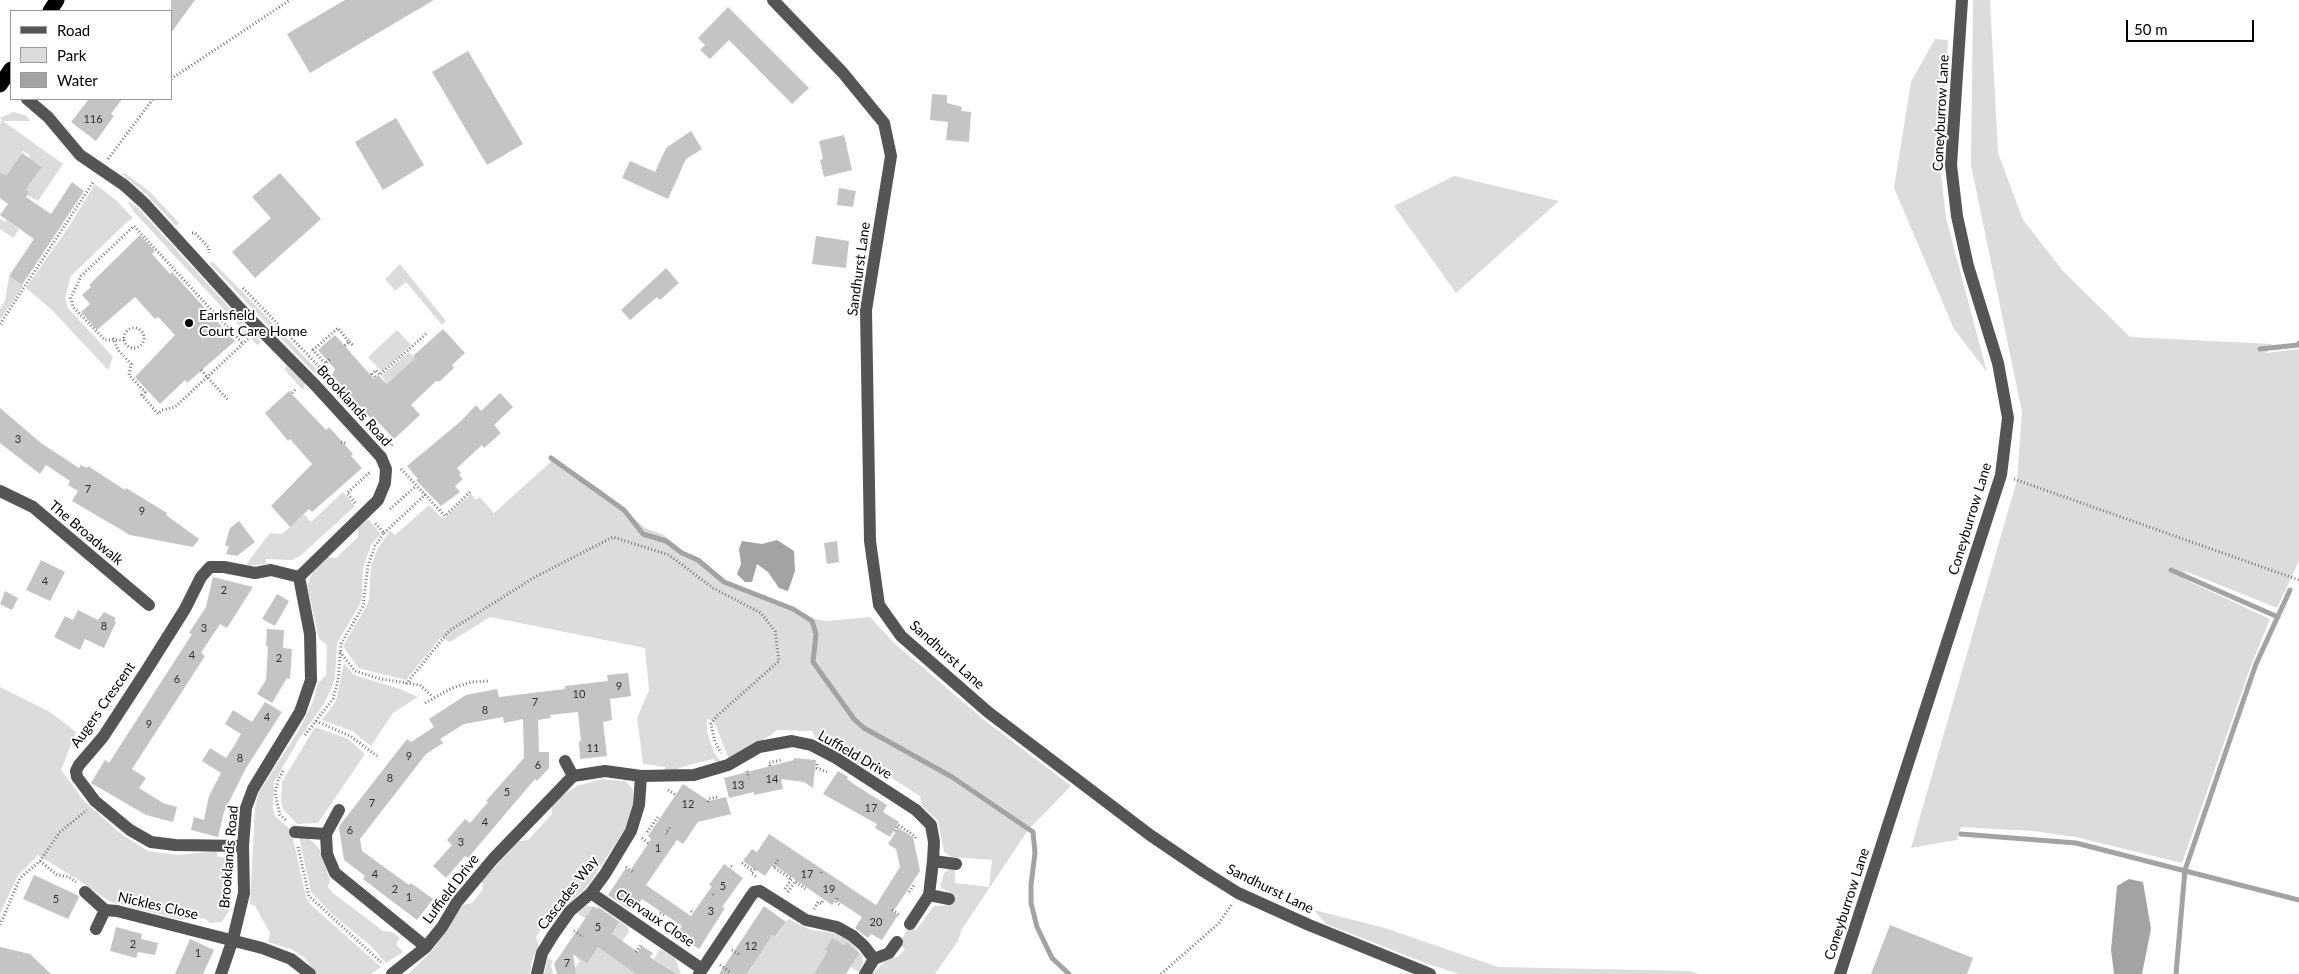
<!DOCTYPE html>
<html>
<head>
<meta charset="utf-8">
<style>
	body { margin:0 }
	#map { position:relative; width:2299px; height:974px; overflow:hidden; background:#fff; font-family:Lato,sans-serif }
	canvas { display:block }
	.legend { position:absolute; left:10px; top:10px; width:162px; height:90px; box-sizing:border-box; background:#fff; border:1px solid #999; margin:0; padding:6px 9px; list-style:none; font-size:15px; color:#000 }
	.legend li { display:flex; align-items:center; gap:10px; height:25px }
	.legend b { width:25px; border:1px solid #999 }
	.scale { position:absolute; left:2126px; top:20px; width:128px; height:22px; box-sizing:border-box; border:2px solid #000; border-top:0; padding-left:6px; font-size:15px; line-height:18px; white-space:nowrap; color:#000; -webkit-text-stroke:4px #fff; paint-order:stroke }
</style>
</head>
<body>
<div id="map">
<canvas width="2299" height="974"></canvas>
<ul class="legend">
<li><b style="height:6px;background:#555"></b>Road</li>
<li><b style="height:14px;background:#dcdcdc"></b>Park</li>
<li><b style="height:14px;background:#a3a3a3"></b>Water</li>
</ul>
<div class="scale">50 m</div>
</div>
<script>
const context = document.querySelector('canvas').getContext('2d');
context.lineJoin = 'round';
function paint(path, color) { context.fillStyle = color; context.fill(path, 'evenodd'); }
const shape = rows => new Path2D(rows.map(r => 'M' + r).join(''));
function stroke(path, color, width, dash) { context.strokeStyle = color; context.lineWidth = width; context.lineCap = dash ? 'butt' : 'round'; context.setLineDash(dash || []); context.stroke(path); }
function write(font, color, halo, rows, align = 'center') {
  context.font = font + ' Lato,sans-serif'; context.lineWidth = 4; context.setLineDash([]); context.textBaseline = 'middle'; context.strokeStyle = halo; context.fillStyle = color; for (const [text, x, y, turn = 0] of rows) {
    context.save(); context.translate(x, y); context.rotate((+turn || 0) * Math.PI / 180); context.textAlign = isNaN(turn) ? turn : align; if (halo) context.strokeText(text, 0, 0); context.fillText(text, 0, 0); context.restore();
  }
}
paint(shape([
	[1973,0,1990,0,1998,153,2023,220,2063,271,2130,337,2272,344,2266,353,2299,349,2299,561,2277,608,2185,571,2184,579,2270,619,2252,663,2182,863,2076,837,2033,831,1961,827,1957,840,1911,848,2017,480,2022,412,1971,165],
	[1935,39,1948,40,1940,166,1946,218,1987,372,1954,329,1894,188,1911,82],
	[13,112,27,116,30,121,3,121,63,164,38,201,27,195,29,192,26,189,42,167,29,158,30,155,23,151,17,160,20,162,9,179,0,172,0,124,2,121,0,118],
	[121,173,126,174,150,192,179,223,176,226,147,195],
	[1454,176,1559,201,1456,293,1394,206],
	[95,184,117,201,133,218,126,223,71,276,65,298,68,308,113,357,108,370,52,310,26,288,70,225],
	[127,200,138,208,261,342,257,345,134,212],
	[0,219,5,222,7,220,19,229,13,238,0,229],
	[213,262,256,306,322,375,316,375,209,263],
	[400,264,446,321,442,325,406,282,395,291,385,279],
	[9,276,23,286,0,320,0,309,5,301],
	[397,330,411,345,382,372,368,357],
	[409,352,415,358,387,384,382,376],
	[287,366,305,384,303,390,284,369],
	[554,459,603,491,645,528,664,535,682,551,697,557,726,580,800,611,814,619,827,621,870,617,894,643,983,719,1071,786,1028,830,962,929,958,941,935,974,872,974,885,961,899,956,905,949,899,945,909,926,916,930,934,906,950,905,951,893,940,887,944,873,949,869,955,868,955,883,989,887,992,860,951,857,944,852,938,821,922,806,920,796,890,777,883,779,816,739,812,731,777,730,771,735,729,759,714,721,707,719,707,732,714,752,722,763,720,764,713,759,678,768,673,773,665,773,665,767,643,764,637,718,649,690,645,648,490,617,450,642,441,637,406,680,358,668,343,646,366,607,369,599,371,566,378,548,390,531,395,535,429,505,443,519,471,494,476,500,480,497,494,513],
	[343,492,355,506,300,556,292,560,266,559,266,564,248,566,247,563,270,533,282,534,304,514,311,522],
	[368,519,381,534,371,545,363,568,362,598,359,606,337,643,335,679,330,691,325,702,299,739,274,782,273,809,275,816,291,830,306,897,311,905,381,967,371,974,316,974,305,958,291,949,268,942,270,933,255,906,250,904,255,807,259,792,299,730,313,702,318,683,326,675,327,645,319,639,307,586,314,569,326,557,336,558,358,537,358,528],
	[344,663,354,675,400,689,418,697,393,713,371,746,352,731,322,720,336,701],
	[0,687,50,712,76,732,61,770,84,801,121,834,148,851,178,855,217,851,217,856,227,858,231,862,233,881,231,897,229,911,222,922,210,923,206,919,191,916,182,920,109,901,77,879,38,855,18,875,0,914],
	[315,727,348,739,365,754,318,823,297,824,283,809,281,801,282,782],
	[602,779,625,781,633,789,633,804,627,826,590,883,564,909,554,911,536,937,539,945,532,961,530,974,408,974,433,950,463,905,472,903,483,889,482,881,519,841,528,840,552,814,552,805,556,800,577,786],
	[299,837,310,839,319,848,330,880,328,887,333,893,383,931,392,932,400,938,396,944,403,952,386,963,371,946,332,914,311,892],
	[586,906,599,907,628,927,629,932,622,941,636,974,576,974,575,968,580,961,572,953,596,949,611,935,618,924,586,919,577,913],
	[1314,910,1385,928,1498,967,1691,971,1699,974,1459,974,1428,964,1326,924],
	[788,919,811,930,835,933,851,942,862,956,863,963,859,972,850,967,858,954,826,949,835,955,814,974,747,974,753,966,739,956,771,934,776,937],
	[660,949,675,958,681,974,660,974,665,967,654,959],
	[548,958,553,961,551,964,553,974,544,974]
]), '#dcdcdc');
paint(shape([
	[777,540,794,551,795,571,788,591,779,588,768,572,757,564,752,582,745,582,737,574,741,564,739,549,742,541,762,544],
	[2129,879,2143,882,2151,929,2142,974,2114,974,2111,950,2117,886]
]), '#a3a3a3');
stroke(shape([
	[2260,349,2298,345,2299,343],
	[551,458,624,510,643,534,666,541,682,553,698,560,724,582,793,609,812,621,816,634,813,662,854,719,864,728,952,777,1033,832,1035,853,1031,885,1031,903,1037,927,1052,958,1069,974],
	[2171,570,2278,617],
	[1961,834,2076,843,2299,900],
	[2176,974,2185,870,2256,664,2290,590]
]), '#a3a3a3', 5);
paint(shape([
	[171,0,195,0,171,33],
	[345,0,434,0,310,73,287,34],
	[728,7,809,88,792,104,729,40,710,59,700,50,705,45,698,38],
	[468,51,523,144,487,165,432,72],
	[932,94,947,95,947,103,962,107,961,111,971,112,969,142,946,140,948,122,930,120],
	[89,99,122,99,111,114,114,116,96,141,71,122],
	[396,118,424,165,383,190,355,142],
	[691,131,702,149,686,159,668,199,622,178,630,161,655,172,666,148],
	[844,135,852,170,824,177,820,160,823,159,819,141],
	[22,153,42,167,26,189,29,192,26,197,51,214,72,182,84,191,22,285,9,276,34,239,0,215,8,204,0,198,0,172,6,176],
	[280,173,321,219,255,278,232,252,271,218,252,197],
	[839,188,856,191,853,207,837,205],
	[140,235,155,251,152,254,170,274,172,272,235,341,187,383,185,380,160,404,135,377,175,335,158,317,155,319,135,297,97,330,81,312,90,304,82,295,91,287,89,285],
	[816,236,849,241,846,268,812,264],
	[666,268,679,283,660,300,657,297,630,320,621,310],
	[443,329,465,353,452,365,454,368,440,381,436,381,411,405,420,415,394,439,378,422,376,424,332,375,335,369,318,350,335,335,374,379,378,375,387,384,415,358,413,356],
	[289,391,326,430,329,427,353,454,351,456,362,468,312,512,309,509,290,527,271,506,312,464,290,439,288,441,265,413],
	[500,393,513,407,494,425,501,433,484,448,482,445,457,468,461,473,459,475,463,479,455,486,460,492,441,506,416,480,418,479,407,466,461,421,476,405,481,411],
	[0,408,41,443,79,468,81,465,87,468,88,466,125,490,126,488,167,513,166,515,199,539,193,547,130,535,72,501,78,491,68,485,70,481,46,465,40,474,0,443],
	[239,521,255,542,237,556,226,554,229,547,225,545,230,528],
	[837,541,839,562,827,564,824,543],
	[41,560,65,572,50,601,26,590],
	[213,577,253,587,227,628,220,624,201,653,205,656,132,769,146,778,139,788,163,803,177,807,173,822,146,815,91,783,105,760,109,763,192,634,189,633,206,607],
	[5,591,18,598,12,610,0,604],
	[277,594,289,601,275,626,262,619],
	[78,610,98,620,104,612,116,618,114,621,116,622,104,648,85,639,80,650,54,637,65,616,73,620],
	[267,629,284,630,283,648,292,649,290,679,287,678,272,703,257,694,266,680,268,646,266,646],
	[628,673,631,696,610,699,612,720,603,722,607,756,580,759,579,741,581,741,578,712,550,715,551,718,538,720,539,752,549,752,549,768,537,781,535,779,473,852,468,858,465,856,446,878,433,866,452,845,447,840,465,819,470,823,488,802,486,801,524,758,523,719,504,723,503,717,464,724,440,739,443,743,426,754,360,839,362,851,409,885,411,883,433,899,417,920,363,879,365,876,344,860,339,828,340,825,407,739,411,742,434,727,429,719,466,695,497,689,499,697,565,689,565,686,608,681,607,675],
	[265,702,282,712,246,768,224,812,218,837,191,830,194,817,204,820,209,796,221,773,202,761,210,748,226,758,234,746,241,734,225,724,233,710,252,722],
	[794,758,816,760,813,788,804,782,781,779,783,789,754,795,754,792,729,798,724,778,794,760],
	[838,771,848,777,847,779,855,785,887,805,883,812,899,822,890,837,875,828,877,824,823,794],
	[683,784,709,801,726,797,731,814,698,822,683,844,677,840,646,885,691,916,712,886,709,885,724,864,743,878,722,907,725,908,699,949,677,934,682,926,642,899,634,910,630,907,629,909,608,895,626,868,630,871,651,839,648,836],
	[898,828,913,837,920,871,893,912,898,915,882,940,871,934,868,938,855,928,862,917,836,900,832,905,773,864,765,876,743,861,752,849,757,852,769,834,876,905,900,867,896,849,888,844],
	[34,875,77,895,79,897,68,919,23,899],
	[764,906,786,922,775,937,772,935,747,974,719,974],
	[593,907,598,910,599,908,619,922,612,934,638,952,642,946,653,953,650,957,676,974,636,974,598,947,587,963,573,954,576,974,557,974,554,964],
	[1890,925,1973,958,1967,974,1871,974],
	[116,927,142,934,141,939,158,943,155,955,138,952,136,958,110,951],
	[832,938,844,945,846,942,859,953,846,974,814,974,828,951,825,950],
	[190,939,214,950,203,974,175,974],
	[0,947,30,954,51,974,0,974]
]), '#c4c4c4');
stroke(shape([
	[171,79,290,0],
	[108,159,153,99],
	[192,233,195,233,209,248,209,253],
	[243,288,336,384],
	[0,324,94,181],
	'124 338a10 10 0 1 1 20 0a10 10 0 1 1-20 0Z',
	[113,338,118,350,131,364,129,375,145,392,142,395,158,414,162,410,175,407,248,339],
	[124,340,105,340,73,307,71,298,81,276,134,226,243,344],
	[349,342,354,346],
	[325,363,313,350,338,328,349,342,344,346],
	[321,367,330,359],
	[201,370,228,400],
	[375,377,372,374,376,370,380,375,426,334],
	[292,393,297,388],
	[373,424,392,444,391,446],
	[341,442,346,443],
	[401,469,445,516,470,492],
	[2014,479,2299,580],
	[355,503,347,493,371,471],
	[390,509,416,486],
	[384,533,427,493],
	[340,652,355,671,381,679,420,685,433,697],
	[406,684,449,631,535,577,613,537,669,555,713,588,761,613,775,631,779,661,717,716,711,724,715,742,721,753],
	[425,703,452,688,472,682,489,681],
	[316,721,350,736,377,756],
	[305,735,333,699,338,680,341,644,363,606,368,565,375,546,384,533,374,522],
	[817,764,817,768,827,772],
	[770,766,769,763,781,760],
	[283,771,278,780,275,793,280,815,287,821],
	[747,771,749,778],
	[668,790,676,795],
	[708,802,709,799,717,797],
	[895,831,898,825,915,836,916,840],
	[647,832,658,817],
	[667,834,666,833,671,826],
	[642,838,648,843],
	[298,847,309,896,383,964],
	[778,860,773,867,792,879],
	[40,861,57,875,69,877,76,882],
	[742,863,753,871],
	[731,866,733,867],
	[626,867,633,872],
	[755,869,751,873,757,877],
	[821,873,822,870],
	[796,882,807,890],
	[785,889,792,878],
	[788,892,796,880],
	[909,892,915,884],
	[713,894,714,895],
	[837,898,836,901,840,905],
	[814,909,818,902,821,904,824,899],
	[892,910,900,915],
	[691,911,692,912],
	[660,913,664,915],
	[0,925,20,878,40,861,60,832,87,810],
	[574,931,583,937],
	[732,950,740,955],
	[636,952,642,944],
	[720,965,730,972],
	[1161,974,1219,923,1232,904]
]), '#777', 3, [1, 2.5]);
stroke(shape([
	[773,0,843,73,884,123,891,156,866,310,870,541,879,605,901,636,988,712,1150,835,1203,871,1238,893,1309,925,1430,974],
	[27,99,48,117,80,155,124,185,144,203,247,316,315,385,381,457,386,469,385,483,378,500,299,577,310,634,311,680,300,712,253,789,246,808,243,846,244,893,233,939,221,974],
	[0,491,33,507,149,605],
	[565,761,573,776],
	[339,810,326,834,327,854,335,873,426,947],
	[295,832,326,834],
	[243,846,175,845,151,842,130,830,95,801,77,777,76,771,79,765,103,737,146,671,185,609,201,577,210,567,224,567,255,573,271,570,299,577],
	[933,861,956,864],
	[85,892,105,910,117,911,262,948,291,959,310,974],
	[591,893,702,969],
	[929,895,949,899],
	[96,929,105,910],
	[392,974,426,947,442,927,457,902,493,859,573,776,605,771,641,776,694,775,728,765,759,747,792,741,811,745,836,758,916,810,931,825,934,842,933,861,929,895,910,924],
	[537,974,542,953,553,935,570,911,591,893,605,874,631,831,639,805,641,776],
	[699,974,751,896,754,892,760,891,806,920,837,927,853,936,864,946,874,959],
	[865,974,874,959,889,953,897,942],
	[1840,974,2001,475,2008,418,1998,363,1968,266,1957,216,1951,165,1962,0]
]), '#555', 12);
stroke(shape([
	[50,11,57,0],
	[0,85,11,69]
]), '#000', 15);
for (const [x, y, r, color] of [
	[189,323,5,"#000"]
]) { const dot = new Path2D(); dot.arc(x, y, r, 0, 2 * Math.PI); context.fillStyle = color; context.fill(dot); stroke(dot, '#fff', 2); }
write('11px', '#313131', null, [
	["116",93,119],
	["3",18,439],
	["7",88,489],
	["9",142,511],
	["4",45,581],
	["2",224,590],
	["8",104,626],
	["3",204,628],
	["4",192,655],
	["2",279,658],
	["6",177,679],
	["9",619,686],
	["10",579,694],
	["7",535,702],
	["8",485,710],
	["4",267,717],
	["9",149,724],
	["11",593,748],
	["9",409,756],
	["8",240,758],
	["6",538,765],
	["8",390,778],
	["14",772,779],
	["13",738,785],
	["5",507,792],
	["7",372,803],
	["12",688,804],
	["17",871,808],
	["4",485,822],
	["6",350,830],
	["3",461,842],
	["1",658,848],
	["4",375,874],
	["17",807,874],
	["5",723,886],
	["2",395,889],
	["19",829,889],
	["1",409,897],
	["5",56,899],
	["3",711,911],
	["20",876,922],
	["5",598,927],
	["2",133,944],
	["12",751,946],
	["1",198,953],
	["7",567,963]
]);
write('14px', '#000', '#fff', [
	["Coneyburrow Lane",1941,113,-87],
	["Sandhurst Lane",859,269,-82],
	["Brooklands Road",354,406,48],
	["Coneyburrow Lane",1970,519,-73],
	["The Broadwalk",86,533,40],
	["Sandhurst Lane",947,655,42],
	["Augers Crescent",103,705,-55],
	["Luffield Drive",855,755,30],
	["Brooklands Road",229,857,-85],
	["Luffield Drive",451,889,-53],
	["Sandhurst Lane",1270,889,26],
	["Cascades Way",568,893,-52],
	["Coneyburrow Lane",1847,904,-72],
	["Nickles Close",158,906,13],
	["Clervaux Close",655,918,34]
]);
write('14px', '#000', '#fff', [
	["Earlsfield",199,315],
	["Court Care Home",199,331]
], 'left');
</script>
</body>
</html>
